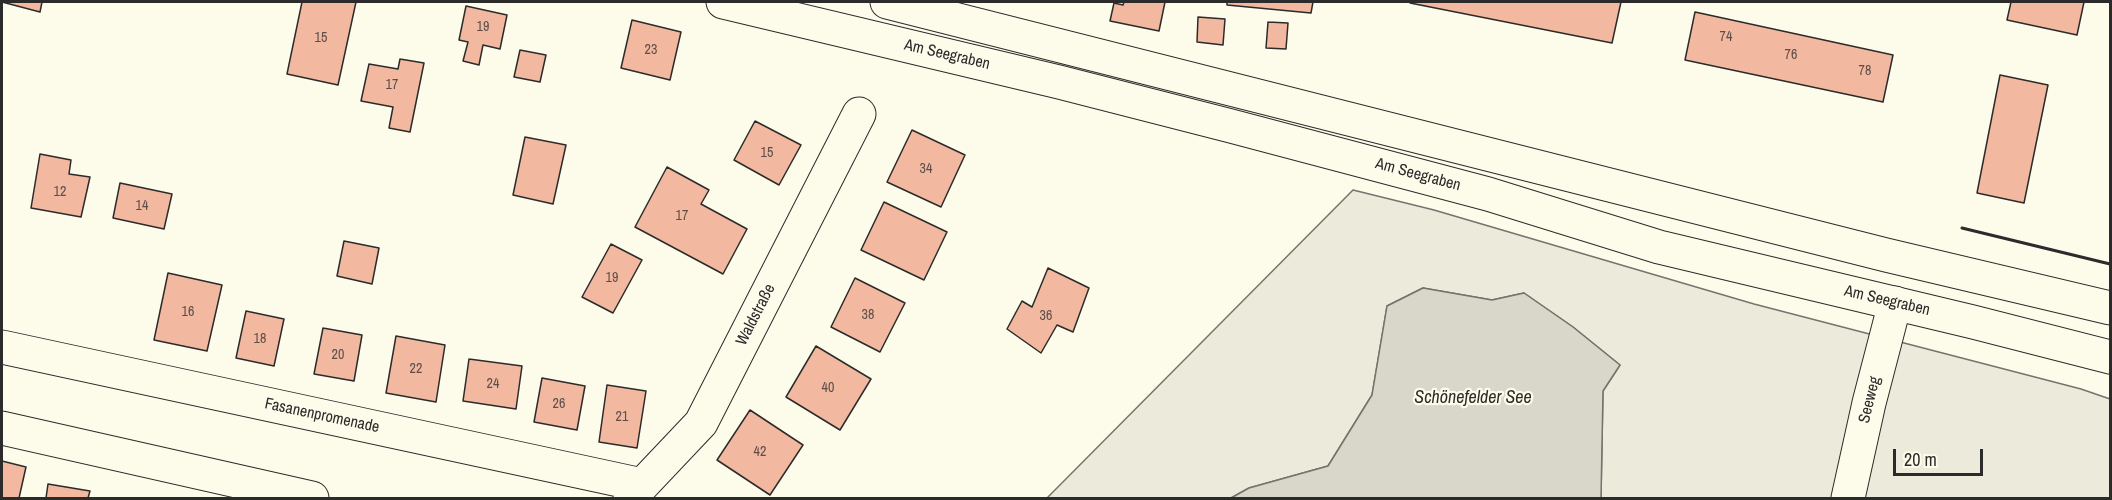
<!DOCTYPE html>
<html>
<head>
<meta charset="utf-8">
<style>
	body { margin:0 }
	#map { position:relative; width:2112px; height:500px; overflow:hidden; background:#fdfbea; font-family:"Archivo Narrow",sans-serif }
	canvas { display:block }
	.frame { position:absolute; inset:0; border:3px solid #2b2b2b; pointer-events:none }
	.scale { position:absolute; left:1893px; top:449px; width:90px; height:27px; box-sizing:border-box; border:3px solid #2b2b2b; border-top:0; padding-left:8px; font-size:18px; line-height:21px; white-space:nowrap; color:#2b2b2b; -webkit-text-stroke:4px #fdfbea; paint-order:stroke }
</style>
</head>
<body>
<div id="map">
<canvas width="2112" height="500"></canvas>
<div class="frame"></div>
<div class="scale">20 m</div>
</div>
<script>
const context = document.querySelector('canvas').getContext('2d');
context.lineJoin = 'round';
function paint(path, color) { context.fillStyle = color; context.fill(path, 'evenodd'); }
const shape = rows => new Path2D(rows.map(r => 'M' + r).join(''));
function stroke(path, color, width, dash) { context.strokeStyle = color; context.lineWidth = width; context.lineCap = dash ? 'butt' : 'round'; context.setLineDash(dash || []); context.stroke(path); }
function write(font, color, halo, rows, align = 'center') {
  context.font = font + ' "Archivo Narrow",sans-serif'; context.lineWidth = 4.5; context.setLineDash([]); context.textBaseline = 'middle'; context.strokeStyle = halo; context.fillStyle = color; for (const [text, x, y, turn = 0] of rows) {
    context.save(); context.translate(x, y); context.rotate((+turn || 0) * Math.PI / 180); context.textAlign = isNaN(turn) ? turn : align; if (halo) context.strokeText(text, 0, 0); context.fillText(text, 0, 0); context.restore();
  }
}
const green = shape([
	[1353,190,1434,210,1754,304,2081,389,2110,399,2110,498,1601,498,1603,391,1620,365,1573,327,1524,293,1492,300,1423,288,1387,306,1372,395,1328,466,1249,488,1231,498,1047,498,1353,190]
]);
paint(green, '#ecebdb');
stroke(green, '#74746e', 1.5);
const water = shape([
	[1423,288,1492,300,1524,293,1573,327,1620,365,1603,391,1601,498,1231,498,1249,488,1328,466,1372,395,1387,306,1423,288]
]);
paint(water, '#d8d7c9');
stroke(water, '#74746e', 1.5);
const building = shape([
	[2,2,42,2,40,12,2,2],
	[302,2,356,2,338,85,287,74,302,2],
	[1124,2,1165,2,1159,31,1110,21,1114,3,1123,5,1124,2],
	[1227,2,1313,2,1311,13,1227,5,1227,2],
	[1411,2,1621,2,1612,43,1410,3,1411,2],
	[2011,2,2084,2,2077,35,2007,20,2011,2],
	[466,6,507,15,500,49,483,45,479,65,463,61,468,42,459,40,466,6],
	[1695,12,1893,55,1883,102,1685,60,1695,12],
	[1198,17,1225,19,1223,45,1197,42,1198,17],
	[632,20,681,32,670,80,621,68,632,20],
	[1268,22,1288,23,1286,49,1266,48,1268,22],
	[520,50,546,55,540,82,514,77,520,50],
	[400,59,424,63,410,132,389,128,393,107,361,101,369,64,398,69,400,59],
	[2000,75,2048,85,2024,203,1977,193,2000,75],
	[755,121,801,145,779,185,734,160,755,121],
	[912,130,965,155,941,207,887,182,912,130],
	[525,137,566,145,553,204,513,195,525,137],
	[40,154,71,160,69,174,90,177,81,217,31,208,40,154],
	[667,167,709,190,701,204,747,229,723,274,635,227,667,167],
	[120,183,172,194,164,229,113,218,120,183],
	[884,202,947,232,924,280,861,250,884,202],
	[344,241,379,248,372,284,337,276,344,241],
	[611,244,642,260,613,313,582,297,611,244],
	[1048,268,1089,288,1073,332,1057,325,1041,353,1007,329,1022,301,1032,307,1048,268],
	[168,273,222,285,207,351,154,340,168,273],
	[855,278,905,303,880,352,831,327,855,278],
	[246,311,284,319,274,366,236,358,246,311],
	[323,328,362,335,354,381,314,374,323,328],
	[396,336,445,345,436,402,386,393,396,336],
	[816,346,871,379,840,430,786,397,816,346],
	[469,359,522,366,516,409,463,401,469,359],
	[542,378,585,386,577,430,534,422,542,378],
	[607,385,646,391,637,448,599,442,607,385],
	[750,410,803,445,770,495,717,460,750,410],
	[2,461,26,467,19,498,2,498,2,461],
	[48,484,90,491,88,498,46,498,48,484]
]);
paint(building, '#f2b8a0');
stroke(building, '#2b2b2b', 1.5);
const minor = shape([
	[2,347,642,485],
	[2,428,312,498],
	[630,498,701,423,859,114],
	[1848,498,1869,403,1895,303]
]);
const major = shape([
	[723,2,1059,82,1231,126,1488,194,1659,247,1973,322,2110,357],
	[887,2,1886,255,2110,308]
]);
stroke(minor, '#2b2b2b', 35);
stroke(major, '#2b2b2b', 35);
stroke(minor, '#fdfbea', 33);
stroke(major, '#fdfbea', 33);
stroke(shape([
	[1962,228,2110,264]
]), '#2b2b2b', 3);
write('14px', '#5d4e48', null, [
	["19",483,27],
	["74",1726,37],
	["15",321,38],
	["23",651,50],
	["76",1791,55],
	["78",1865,71],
	["17",392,85],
	["15",767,153],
	["34",926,169],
	["12",60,192],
	["14",142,206],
	["17",682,216],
	["19",612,278],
	["16",188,312],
	["38",868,315],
	["36",1046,316],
	["18",260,339],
	["20",338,355],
	["22",416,369],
	["24",493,384],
	["40",828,388],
	["26",559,404],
	["21",622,417],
	["42",760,452]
]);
write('16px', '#2b2b2b', '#fdfbea', [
	["Am Seegraben",947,55,13],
	["Am Seegraben",1418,175,15],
	["Am Seegraben",1887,301,13],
	["Waldstraße",756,315,-63],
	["Seeweg",1870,400,-76],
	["Fasanenpromenade",322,416,12]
]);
write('italic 18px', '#2b2b2b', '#fdfbea', [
	["Schönefelder See",1473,398]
]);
</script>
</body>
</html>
